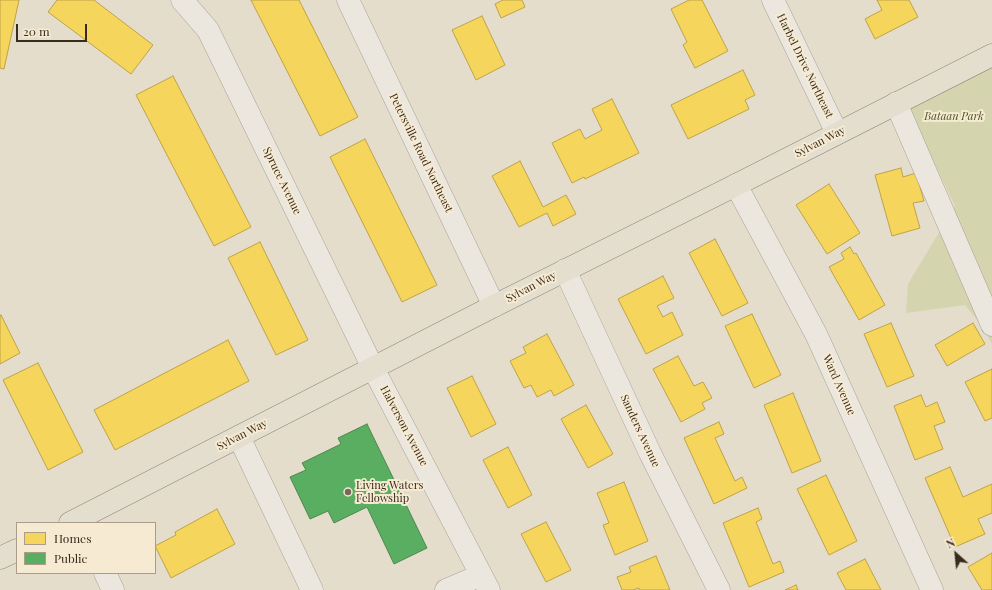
<!DOCTYPE html>
<html>
<head>
<meta charset="utf-8">
<style>
	body { margin:0 }
	#map { position:relative; width:992px; height:590px; overflow:hidden; background:#e4ddcc; font-family:"Playfair Display",serif }
	canvas { display:block }
	.legend { position:absolute; left:16px; top:522px; width:140px; height:52px; box-sizing:border-box; background:#f6ebd2; border:1px solid #aa9e8a; margin:0; padding:5px 7px; list-style:none; font-size:12px; color:#382a1d }
	.legend li { display:flex; align-items:center; gap:8px; height:20px }
	.legend b { width:20px; border:1px solid #aa9e8a }
	.north { position:absolute; left:936px; top:534px; width:40px; height:40px; -webkit-text-stroke:3px #f6ebd2; paint-order:stroke; rotate:333deg; font-size:11px; font-weight:700; line-height:16px; text-align:center; color:#382a1d }
	.north::after { content:''; display:block; margin:auto; width:14px; height:18px; background:#382a1d; clip-path:polygon(50% 0,100% 100%,50% 72%,0 100%) }
	.scale { position:absolute; left:16px; top:24px; width:71px; height:18px; box-sizing:border-box; border:2px solid #382a1d; border-top:0; padding-left:5px; font-size:12px; line-height:14px; white-space:nowrap; color:#382a1d; -webkit-text-stroke:3px #f6ebd2; paint-order:stroke }
</style>
</head>
<body>
<div id="map">
<canvas width="992" height="590"></canvas>
<ul class="legend">
<li><b style="height:11px;background:#f6d55c"></b>Homes</li>
<li><b style="height:11px;background:#5aae61"></b>Public</li>
</ul>
<div class="north">N</div>
<div class="scale">20 m</div>
</div>
<script>
const context = document.querySelector('canvas').getContext('2d');
context.lineJoin = 'round';
function paint(path, color) { context.fillStyle = color; context.fill(path, 'evenodd'); }
const shape = rows => new Path2D(rows.map(r => 'M' + r).join(''));
function stroke(path, color, width, dash) { context.strokeStyle = color; context.lineWidth = width; context.lineCap = dash ? 'butt' : 'round'; context.setLineDash(dash || []); context.stroke(path); }
function write(font, color, halo, rows, align = 'center') {
  context.font = font + ' "Playfair Display",serif'; context.lineWidth = 4; context.setLineDash([]); context.textBaseline = 'middle'; context.strokeStyle = halo; context.fillStyle = color; for (const [text, x, y, turn = 0] of rows) {
    context.save(); context.translate(x, y); context.rotate((+turn || 0) * Math.PI / 180); context.textAlign = isNaN(turn) ? turn : align; if (halo) context.strokeText(text, 0, 0); context.fillText(text, 0, 0); context.restore();
  }
}
paint(shape([
	[992,55,992,344,982,326,965,305,906,313,908,284,955,206,904,100]
]), '#d4d4ae');
const homes = shape([
	[0,0,19,0,4,69,0,68,0,0],
	[57,0,94,0,153,45,131,74,48,12,57,0],
	[251,0,299,0,358,117,320,136,251,0],
	[503,0,522,0,525,7,501,18,495,4,503,0],
	[689,0,702,0,728,51,695,68,683,45,687,42,671,9,689,0],
	[877,0,909,0,918,17,875,39,865,19,882,10,877,0],
	[482,16,505,65,476,80,452,30,482,16],
	[743,70,755,95,745,100,749,109,688,139,671,105,743,70],
	[173,76,251,227,214,246,136,95,173,76],
	[612,99,639,153,585,179,584,177,572,183,552,143,580,129,585,139,602,130,592,109,612,99],
	[365,139,437,285,402,302,330,157,365,139],
	[520,161,543,207,566,195,576,214,553,226,547,213,519,227,492,176,520,161],
	[901,168,903,177,916,173,924,201,913,203,920,228,892,236,875,175,901,168],
	[829,184,860,233,827,254,796,205,829,184],
	[715,239,748,303,722,316,689,253,715,239],
	[260,242,308,340,276,355,228,258,260,242],
	[850,247,854,254,856,253,885,305,859,320,829,267,844,259,841,253,850,247],
	[663,276,674,298,657,306,663,317,672,312,683,335,646,354,618,299,663,276],
	[752,314,781,375,754,388,725,326,752,314],
	[1,315,20,353,0,364,0,316,1,315],
	[891,323,914,376,887,387,864,334,891,323],
	[973,323,985,344,947,366,935,345,973,323],
	[547,334,574,385,554,396,551,390,537,397,531,385,524,388,510,361,526,353,523,347,547,334],
	[228,340,249,381,115,450,94,410,228,340],
	[678,356,694,386,703,382,712,398,702,403,705,409,681,422,653,369,678,356],
	[38,363,83,452,48,470,3,380,38,363],
	[992,369,992,418,985,421,965,382,992,369],
	[472,376,496,424,471,437,447,388,472,376],
	[793,393,821,461,792,473,764,405,793,393],
	[921,395,926,407,937,402,945,422,934,426,943,449,915,460,894,406,921,395],
	[586,405,613,454,588,468,561,419,586,405],
	[719,422,724,434,715,438,735,481,742,477,747,488,714,504,684,438,719,422],
	[508,447,532,495,508,508,483,460,508,447],
	[950,467,963,497,992,484,992,513,978,519,985,534,955,547,925,478,950,467],
	[826,475,857,541,829,555,797,489,826,475],
	[624,482,648,541,615,555,603,525,609,523,597,493,624,482],
	[758,508,762,519,756,522,773,564,780,561,784,572,749,587,723,523,758,508],
	[217,509,235,544,171,578,155,546,176,535,175,532,217,509],
	[546,522,571,570,546,582,521,534,546,522],
	[992,553,992,590,982,590,968,567,992,553],
	[656,556,670,590,639,590,639,588,633,590,622,590,617,577,631,572,629,567,656,556],
	[865,559,881,590,846,590,837,573,865,559],
	[796,585,798,590,785,590,796,585]
]);
paint(homes, '#f6d55c');
stroke(homes, '#bda249', 1);
const public = shape([
	[367,424,427,548,394,564,367,507,334,523,328,511,310,519,290,477,306,470,302,463,341,444,338,438,367,424]
]);
paint(public, '#5aae61');
stroke(public, '#50864d', 1);
const minor = shape([
	[182,0,208,30,373,368,489,590],
	[348,0,494,306],
	[773,0,837,133],
	[896,103,992,325],
	[736,185,816,334,932,590],
	[565,270,650,453,719,590],
	[239,437,312,590],
	[105,573,113,590],
	[446,590,481,575]
]);
const major = shape([
	[70,523,494,306,736,185,992,55],
	[0,558,17,550]
]);
stroke(minor, '#a9a296', 23);
stroke(major, '#8f877c', 23);
stroke(minor, '#ece7de', 22);
stroke(major, '#e4decf', 22);
for (const [x, y, r, color] of [
	[348,492,4,"#74695a"]
]) { const dot = new Path2D(); dot.arc(x, y, r, 0, 2 * Math.PI); context.fillStyle = color; context.fill(dot); stroke(dot, '#f6ebd2', 1.5); }
write('11px', '#382a1d', '#f6ebd2', [
	["Harbel Drive Northeast",805,66,64],
	["Sylvan Way",820,142,-27],
	["Petersville Road Northeast",421,153,64],
	["Spruce Avenue",282,181,64],
	["Sylvan Way",531,287,-27],
	["Ward Avenue",839,385,66],
	["Halverson Avenue",404,426,62],
	["Sanders Avenue",640,431,65],
	["Sylvan Way",242,435,-27]
]);
write('italic 11px', '#495524', '#f6ebd2', [
	["Bataan Park",954,117]
]);
write('11px', '#382a1d', '#f6ebd2', [
	["Living Waters",356,486],
	["Fellowship",356,499]
], 'left');
</script>
</body>
</html>
